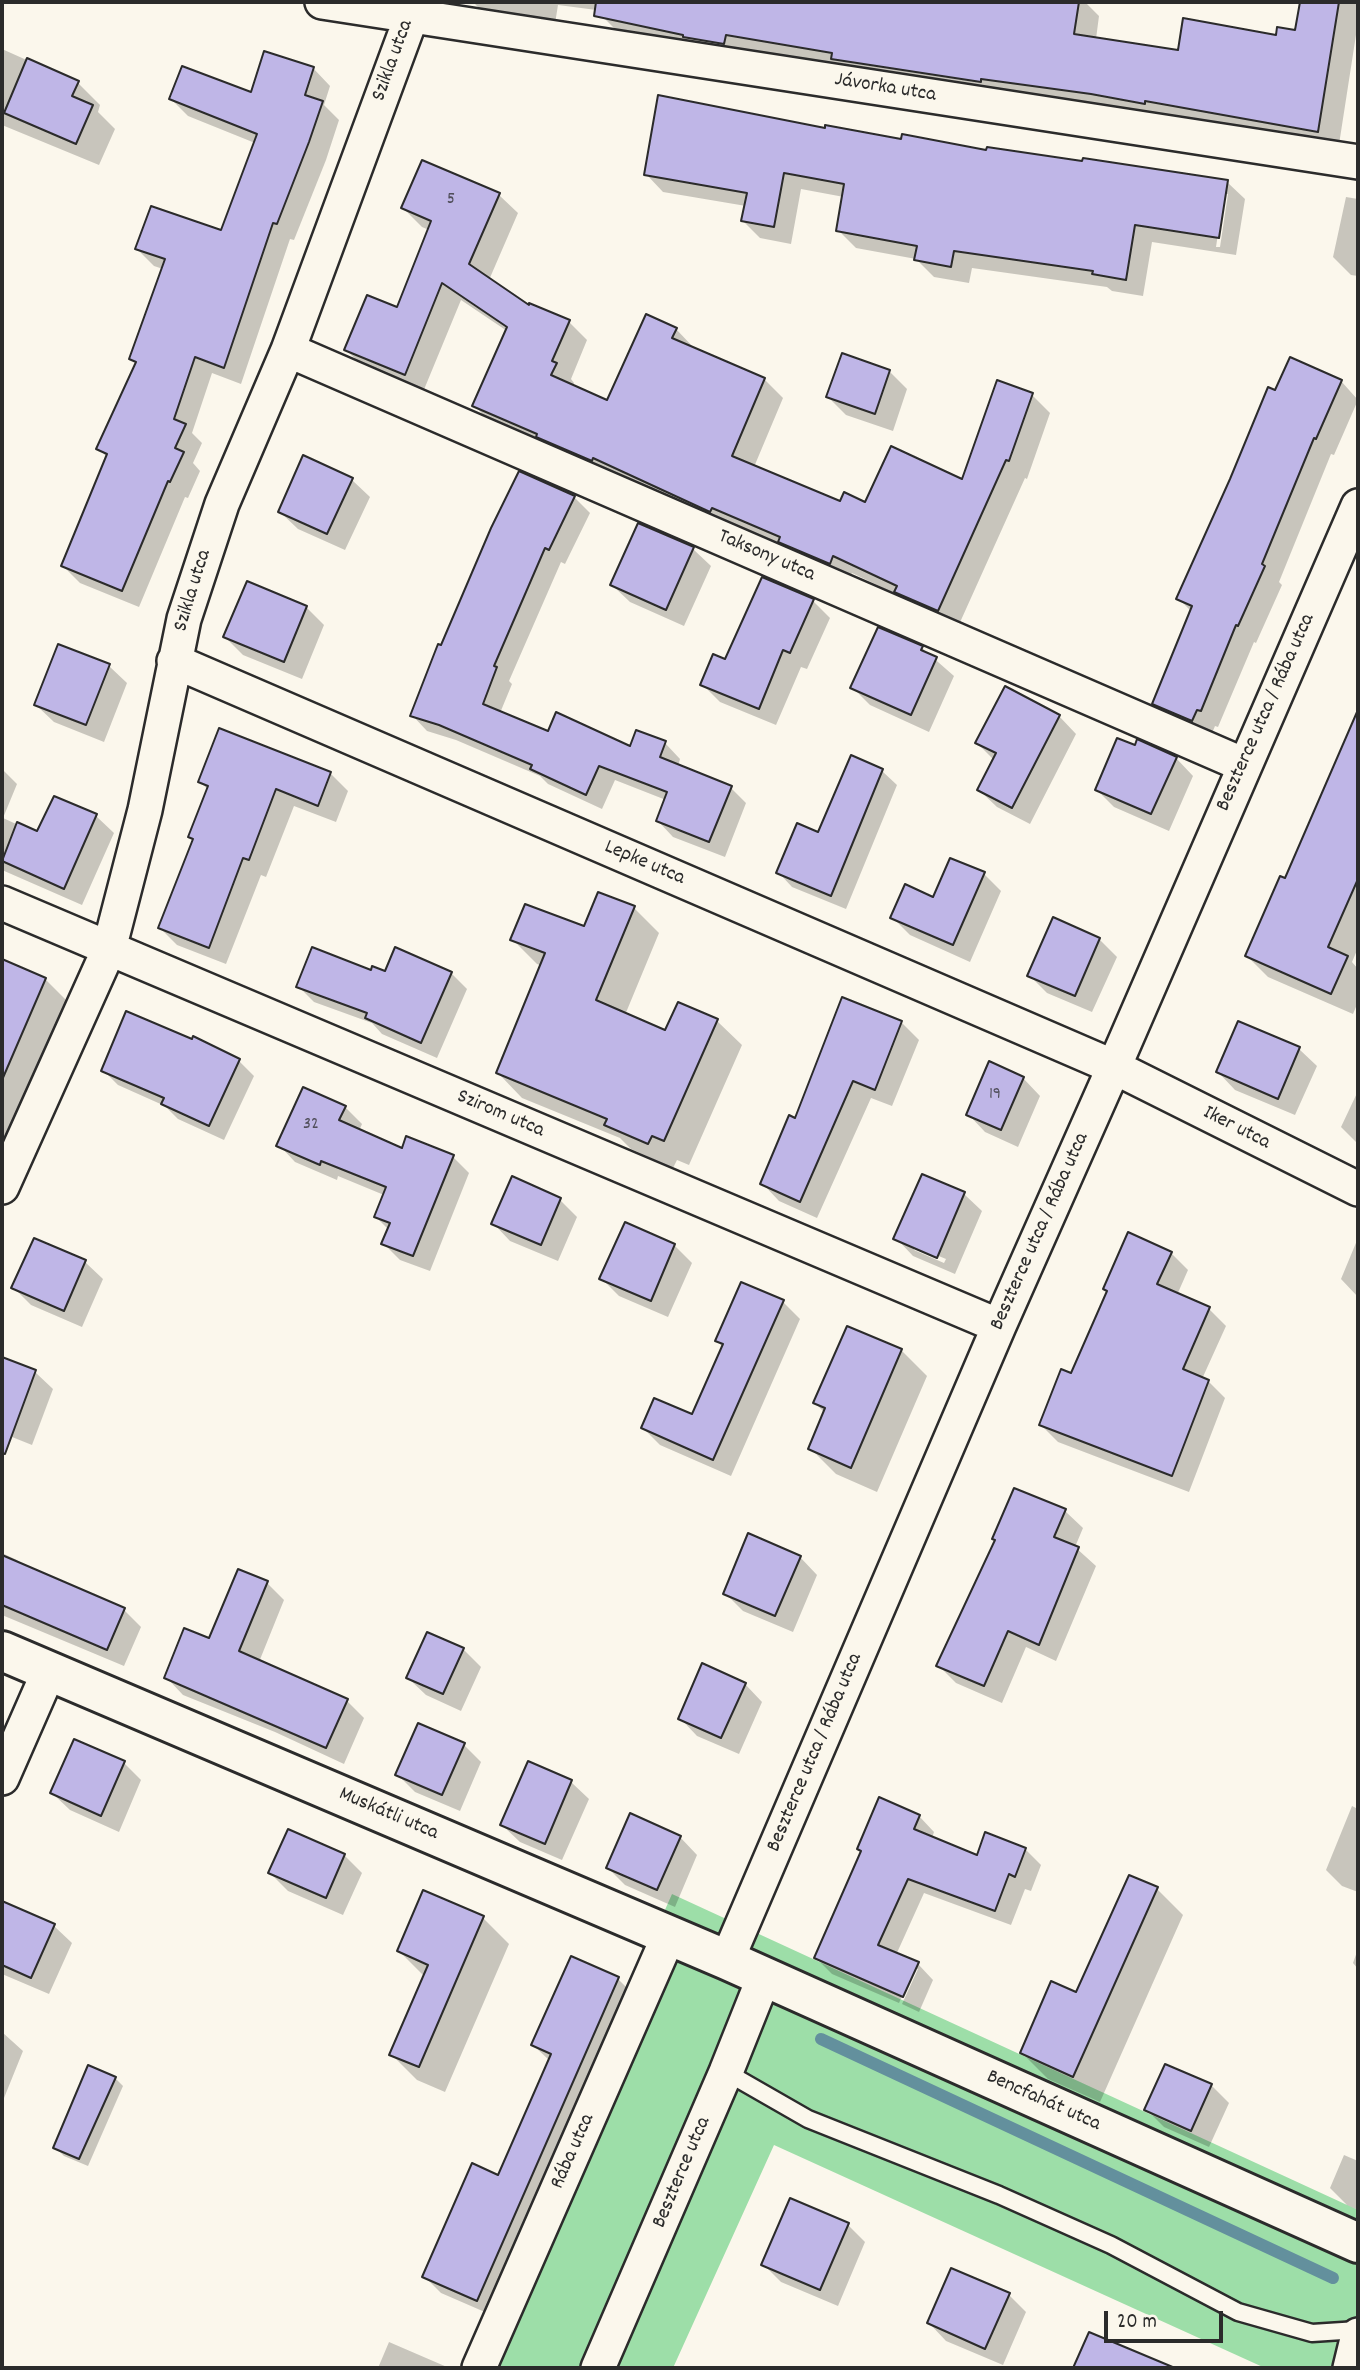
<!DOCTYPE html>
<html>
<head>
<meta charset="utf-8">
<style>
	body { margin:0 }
	#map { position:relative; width:1360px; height:2370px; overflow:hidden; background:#fbf7ec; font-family:Dekko,sans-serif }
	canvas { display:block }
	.frame { position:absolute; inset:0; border:4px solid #2b2b2b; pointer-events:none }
	.scale { position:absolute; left:1104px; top:2311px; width:119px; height:32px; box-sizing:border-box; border:4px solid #2b2b2b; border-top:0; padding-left:9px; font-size:21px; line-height:24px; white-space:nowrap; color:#2b2b2b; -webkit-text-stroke:5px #fbf7ec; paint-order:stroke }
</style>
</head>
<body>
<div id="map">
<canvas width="1360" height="2370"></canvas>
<div class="frame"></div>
<div class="scale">20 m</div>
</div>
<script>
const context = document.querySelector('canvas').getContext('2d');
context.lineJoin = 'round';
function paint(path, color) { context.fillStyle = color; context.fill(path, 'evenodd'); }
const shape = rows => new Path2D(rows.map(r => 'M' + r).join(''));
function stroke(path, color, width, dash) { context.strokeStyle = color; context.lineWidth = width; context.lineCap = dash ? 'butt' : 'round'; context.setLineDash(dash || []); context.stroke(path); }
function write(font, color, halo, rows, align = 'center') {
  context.font = font + ' Dekko,sans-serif'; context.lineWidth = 5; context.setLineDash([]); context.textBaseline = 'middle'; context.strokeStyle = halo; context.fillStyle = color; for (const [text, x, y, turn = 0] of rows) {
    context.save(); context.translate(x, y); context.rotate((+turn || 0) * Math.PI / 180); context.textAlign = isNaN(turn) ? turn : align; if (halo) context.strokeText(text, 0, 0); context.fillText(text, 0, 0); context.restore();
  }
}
paint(shape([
	[672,1894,1358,2210,1358,2368,1265,2368,774,2145,673,2368,463,2368]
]), '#9ddea8');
paint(shape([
	[473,2,1085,2,1099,16,1096,39,1179,52,1277,37,1297,32,1301,2,1358,2,1358,22,1338,151,623,37,603,17,604,11,558,5,554,30,493,22],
	[2,49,78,83,100,105,98,112,115,129,99,165,2,125],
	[313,68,330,86,324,105,339,120,326,160,294,240,290,239,241,384,212,373,192,433,202,443,193,463,200,471,188,498,185,497,139,607,80,583,63,566,108,458,98,448,137,364,131,359,163,269,154,266,137,249,222,233,255,143,188,116,171,99,252,94],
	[826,130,1227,182,1245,199,1236,255,1152,242,1143,296,1112,291,1107,287,972,268,969,283,934,277,916,259,856,248,838,230,844,197,801,189,791,244,760,238,743,221,746,206,663,192,646,174],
	[1224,194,1228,194,1220,247,1216,247],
	[499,195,518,213,489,280,530,308,569,322,587,340,571,379,574,383,573,387,608,402,676,329,694,348,764,379,783,398,754,467,840,503,866,504,963,481,1032,395,1050,413,1027,479,1025,478,957,629,915,610,900,596,852,573,848,582,492,424,474,405,507,331,461,300,423,392,365,368,346,350,398,309,429,230,422,227,403,208],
	[1346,197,1358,199,1358,276,1351,275,1333,257],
	[1291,359,1341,381,1358,400,1334,455,1331,454,1279,582,1282,585,1256,643,1254,642,1218,727,1215,726,1210,738,1171,721,1154,704,1192,612,1178,598],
	[889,371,907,389,893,431,846,415,828,397],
	[304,458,352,480,370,497,345,550,298,529,280,512],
	[574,497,590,513,565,564,561,562,509,681,512,684,500,713,548,734,631,748,665,743,680,759,678,766,731,788,746,803,725,857,673,837,658,821,666,800,615,780,602,809,548,784,540,776,456,740,427,731,412,715,442,647],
	[639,525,693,549,711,566,684,626,630,602,612,585],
	[813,601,830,618,807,669,801,667,776,725,720,702,702,684,726,661],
	[306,607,324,625,302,679,243,655,225,637],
	[59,646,109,666,127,683,104,742,54,722,36,705],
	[922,648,954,676,929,732,870,705,852,687],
	[1358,715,1358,948,1352,962,1358,969,1358,1002,1353,1014,1268,977,1247,956,1286,880],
	[1059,716,1076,734,1030,824,997,807,979,790,994,760,977,743],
	[1176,758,1193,776,1169,831,1114,807,1097,790],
	[2,769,17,784,3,818,38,834,96,816,114,833,82,905,2,870],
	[882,771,897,785,846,909,792,887,778,872,819,834],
	[330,773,348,791,336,822,294,806,266,877,261,875,226,964,177,945,160,928,194,840,190,837,208,790,200,781],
	[984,874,1001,891,970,962,910,935,892,917],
	[634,908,659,933,625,1015,666,1033,717,1021,742,1045,689,1165,677,1160,673,1168,631,1149,620,1138,522,1098,498,1073,542,966,537,964,512,939,585,928],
	[1099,939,1117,957,1092,1012,1047,993,1029,975],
	[2,961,45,979,68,1002,25,1099,22,1098,2,1148],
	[372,972,451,973,467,989,437,1058,382,1034,372,1023,314,1002,298,986],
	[901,1022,919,1040,892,1106,871,1098,817,1218,779,1201,762,1183,796,1120],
	[1239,1023,1299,1049,1317,1066,1295,1115,1235,1090,1218,1072],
	[194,1038,239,1061,254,1076,224,1140,178,1119,165,1106,118,1085,103,1070,193,1041],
	[1023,1078,1040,1096,1018,1147,985,1132,968,1114],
	[1358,1091,1358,1144,1341,1127],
	[345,1107,362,1124,359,1131,403,1150,453,1157,469,1173,430,1271,400,1260,383,1243,389,1230,376,1217,384,1195,338,1176,337,1180,295,1162,279,1145],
	[964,1194,982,1211,955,1274,913,1256,896,1238],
	[914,1246,946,1259,944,1263,914,1250],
	[560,1200,577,1217,558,1261,510,1241,493,1223],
	[1358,1238,1358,1297,1341,1279],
	[674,1245,692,1263,668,1317,619,1296,602,1279],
	[1171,1253,1188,1270,1177,1295,1209,1309,1226,1326,1202,1379,1208,1381,1225,1398,1189,1492,1058,1442,1041,1425,1072,1376],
	[85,1262,103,1279,82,1327,31,1305,14,1288],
	[783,1302,800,1319,731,1476,660,1445,643,1428,693,1416,723,1347,717,1341],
	[901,1350,927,1376,877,1492,836,1474,810,1448,825,1413,815,1403],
	[2,1359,35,1372,53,1389,32,1445,2,1433],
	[1065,1511,1083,1528,1075,1547,1096,1566,1056,1661,1026,1647,1002,1703,956,1683,938,1665],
	[2,1553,17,1560,22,1566,124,1610,141,1627,124,1666,2,1615],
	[800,1557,817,1575,793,1632,743,1611,725,1593],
	[267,1583,284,1600,259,1662,347,1701,364,1718,344,1764,275,1732,183,1695,166,1677,210,1640],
	[463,1649,481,1667,461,1711,426,1695,408,1678],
	[745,1684,762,1702,739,1754,697,1736,680,1718],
	[464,1745,481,1762,460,1811,415,1792,397,1774],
	[124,1763,141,1780,119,1832,70,1810,52,1793],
	[529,1764,571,1782,589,1799,562,1860,520,1842,502,1825],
	[1352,1806,1358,1809,1358,1892,1342,1886,1326,1870],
	[919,1816,934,1832,932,1838,978,1858,1025,1849,1041,1865,1031,1891,1025,1889,1011,1925,924,1893,896,1955,918,1964,933,1980,919,2012,902,2004,918,1969,914,1969,899,2003,832,1974,816,1958],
	[680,1837,697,1855,675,1907,625,1885,608,1868],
	[344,1855,362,1873,343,1915,288,1891,270,1873],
	[1157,1889,1183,1915,1100,2102,1048,2079,1022,2053,1077,1995],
	[4,1904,54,1926,72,1943,49,1994,2,1974,2,1910],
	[483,1918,509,1944,445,2092,417,2080,391,2054,425,1977,399,1951],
	[1358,1949,1358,1969,1353,1963],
	[618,1979,634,1995,494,2316,441,2293,424,2276,499,2177,550,2061,533,2045],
	[2,2032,23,2051,2,2103],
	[115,2078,123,2086,88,2166,64,2156,55,2147],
	[1211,2085,1229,2103,1209,2147,1164,2127,1146,2109],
	[1344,2155,1358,2161,1358,2210,1347,2205,1330,2188],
	[848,2225,865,2242,838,2306,781,2282,763,2264],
	[1009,2295,1026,2312,1003,2365,946,2341,929,2323],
	[389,2342,447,2367,448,2368,378,2368]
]), '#0003');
stroke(shape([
	[821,2039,1333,2278]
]), '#63909d', 12);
const building = shape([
	[596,2,1079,2,1074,34,1178,50,1183,18,1276,35,1277,27,1295,30,1300,2,1339,2,1318,132,1145,101,1145,104,1091,94,981,79,981,82,831,59,832,53,726,35,724,44,683,37,683,35,594,16,596,2],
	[264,51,314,67,305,95,323,101,309,142,277,224,273,223,224,368,195,357,174,419,186,424,175,448,184,452,170,482,168,481,122,591,61,566,107,454,96,449,136,362,129,359,165,259,135,249,151,206,221,230,257,134,169,99,182,66,251,92,264,51],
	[27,58,79,81,72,96,93,105,76,144,4,113,27,58],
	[658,95,825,128,825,125,901,139,902,134,986,150,987,147,1082,161,1083,158,1228,180,1219,238,1135,225,1126,280,1092,274,1093,271,954,251,951,267,914,260,917,246,836,231,844,184,784,173,774,227,741,221,747,193,644,175,658,95],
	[422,160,500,193,469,264,529,305,529,303,570,320,552,361,557,363,551,375,607,400,646,314,677,328,672,338,765,378,732,456,840,501,844,492,865,502,891,446,962,479,997,380,1033,393,1009,461,1006,460,938,611,894,592,897,586,833,556,830,564,778,542,780,537,712,508,710,512,593,458,592,461,536,437,537,434,472,406,507,327,442,283,405,375,344,350,367,295,397,307,431,221,401,208,422,160],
	[842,353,890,370,875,414,826,397,842,353],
	[1290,357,1342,380,1316,439,1314,438,1262,564,1265,566,1238,626,1236,625,1201,711,1197,710,1192,721,1152,704,1192,606,1176,599,1230,479,1268,387,1275,390,1290,357],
	[303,455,353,478,327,534,278,512,303,455],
	[519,471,575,496,549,550,545,548,494,666,497,667,483,704,548,731,556,712,630,746,636,730,666,741,660,757,732,786,709,842,656,821,667,792,599,766,586,795,530,769,532,765,439,725,410,716,438,644,441,645,491,528,519,471],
	[638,523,694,547,666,610,610,585,638,523],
	[762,577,814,599,790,653,783,650,759,709,700,685,713,654,725,659,762,577],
	[247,581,307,606,284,662,223,637,247,581],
	[878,627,923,646,921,650,937,657,911,715,850,688,878,627],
	[58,644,110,664,86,725,34,705,58,644],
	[1005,686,1060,715,1012,808,977,790,996,753,975,743,1005,686],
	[1357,712,1358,879,1328,947,1348,956,1331,994,1245,956,1280,876,1285,878,1357,712],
	[219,728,331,772,318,806,276,789,249,860,243,858,209,948,158,928,193,839,188,837,208,786,198,782,219,728],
	[1117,738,1135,745,1137,739,1177,757,1151,814,1095,790,1117,738],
	[851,755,883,769,831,896,776,873,797,823,818,832,851,755],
	[54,796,97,814,64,889,2,861,17,822,37,831,54,796],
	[950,858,985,872,953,945,890,918,905,884,933,897,950,858],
	[598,892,635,906,596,1000,665,1030,678,1002,718,1019,664,1141,652,1136,648,1144,604,1125,607,1119,496,1073,545,953,510,940,525,904,584,926,598,892],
	[1053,917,1100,938,1075,996,1027,976,1053,917],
	[312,947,371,970,372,966,385,971,395,947,452,972,421,1043,365,1018,367,1013,296,987,312,947],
	[2,959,46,978,2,1080,2,959],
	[842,997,902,1021,875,1090,853,1081,800,1202,760,1184,789,1115,795,1118,842,997],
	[126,1011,192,1039,193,1036,240,1059,209,1126,161,1104,164,1098,101,1071,126,1011],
	[1238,1021,1300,1047,1278,1099,1216,1072,1238,1021],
	[989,1061,1024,1077,1001,1130,966,1115,989,1061],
	[303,1087,346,1106,339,1120,402,1148,406,1136,454,1155,413,1256,381,1244,390,1223,374,1217,386,1187,321,1161,320,1165,276,1146,303,1087],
	[922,1174,965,1192,937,1258,893,1239,922,1174],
	[512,1176,561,1198,541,1245,491,1224,512,1176],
	[625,1222,675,1244,651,1301,599,1279,625,1222],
	[1128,1232,1172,1252,1157,1284,1210,1307,1183,1369,1209,1380,1172,1476,1039,1425,1061,1369,1071,1373,1107,1291,1103,1289,1128,1232],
	[34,1238,86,1260,64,1311,11,1288,34,1238],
	[741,1282,784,1300,713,1460,641,1428,654,1398,692,1414,723,1344,715,1341,741,1282],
	[847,1326,902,1349,851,1468,808,1449,825,1408,813,1403,847,1326],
	[2,1357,36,1370,5,1454,2,1453,2,1357],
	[1014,1488,1066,1509,1054,1537,1079,1547,1039,1645,1008,1631,984,1686,936,1666,995,1540,992,1539,1014,1488],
	[748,1533,801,1556,775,1616,723,1594,748,1533],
	[2,1555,125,1608,107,1650,2,1605,2,1555],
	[238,1569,268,1581,239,1651,348,1699,326,1748,164,1678,184,1628,209,1638,238,1569],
	[427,1632,464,1648,443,1694,406,1678,427,1632],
	[702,1663,746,1683,721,1738,678,1719,702,1663],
	[418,1723,465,1743,442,1795,395,1775,418,1723],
	[74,1739,125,1761,101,1816,50,1793,74,1739],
	[528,1761,572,1780,545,1844,500,1825,528,1761],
	[879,1797,920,1815,914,1829,977,1855,985,1832,1026,1848,1015,1877,1009,1874,995,1911,908,1879,878,1945,919,1962,903,1997,814,1958,861,1851,857,1849,879,1797],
	[630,1813,681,1836,657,1890,606,1868,630,1813],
	[288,1829,345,1854,326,1898,268,1873,288,1829],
	[1129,1875,1158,1887,1073,2077,1020,2053,1051,1981,1076,1992,1129,1875],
	[423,1890,484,1916,419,2067,389,2055,428,1965,397,1951,423,1890],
	[2,1901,55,1924,31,1978,2,1965,2,1901],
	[571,1956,619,1977,477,2301,422,2277,472,2163,498,2175,551,2054,531,2045,571,1956],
	[1165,2064,1212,2084,1191,2131,1144,2110,1165,2064],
	[88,2065,116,2077,79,2159,53,2148,88,2065],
	[790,2198,849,2223,820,2290,761,2265,790,2198],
	[951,2268,1010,2293,985,2349,927,2323,951,2268],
	[1089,2332,1175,2368,1073,2368,1089,2332]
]);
paint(building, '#bfb6e7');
stroke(building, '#2b2b2b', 2);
const lane = shape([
	[726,2072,808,2119,999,2195,1111,2245,1238,2312,1312,2333,1358,2330]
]);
const street = shape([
	[322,2,1358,162],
	[288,350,1244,765],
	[174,661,1114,1067,1358,1189],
	[2,903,999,1326],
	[2,1187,109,949,145,810,184,619,222,504,288,350,412,15,414,2],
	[2,1778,49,1671],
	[727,1960,999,1326,1114,1067,1358,506],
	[479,2368,669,1935],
	[598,2368,726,2072,764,1977],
	[1350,2368,1358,2335]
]);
const secondary = shape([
	[2,1651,727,1960,1358,2243]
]);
stroke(lane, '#2b2b2b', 21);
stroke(street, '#2b2b2b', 38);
stroke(secondary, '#2b2b2b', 44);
stroke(lane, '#fbf7ec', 16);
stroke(street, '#fbf7ec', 33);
stroke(secondary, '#fbf7ec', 38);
write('18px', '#504e5a', null, [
	["5",451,201],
	["19",995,1096],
	["32",311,1126]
]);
write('21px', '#2b2b2b', '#fbf7ec', [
	["Szikla utca",394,61,-70],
	["Jávorka utca",885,89,9],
	["Taksony utca",766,557,23],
	["Szikla utca",194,591,-73],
	["Beszterce utca / Rába utca",1267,713,-66],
	["Lepke utca",644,864,23],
	["Szirom utca",500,1115,23],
	["Iker utca",1236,1129,27],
	["Beszterce utca / Rába utca",1041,1232,-66],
	["Beszterce utca / Rába utca",816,1753,-67],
	["Muskátli utca",388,1815,23],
	["Bencfahát utca",1043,2102,24],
	["Rába utca",574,2152,-66],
	["Beszterce utca",683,2173,-67]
]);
</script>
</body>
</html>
